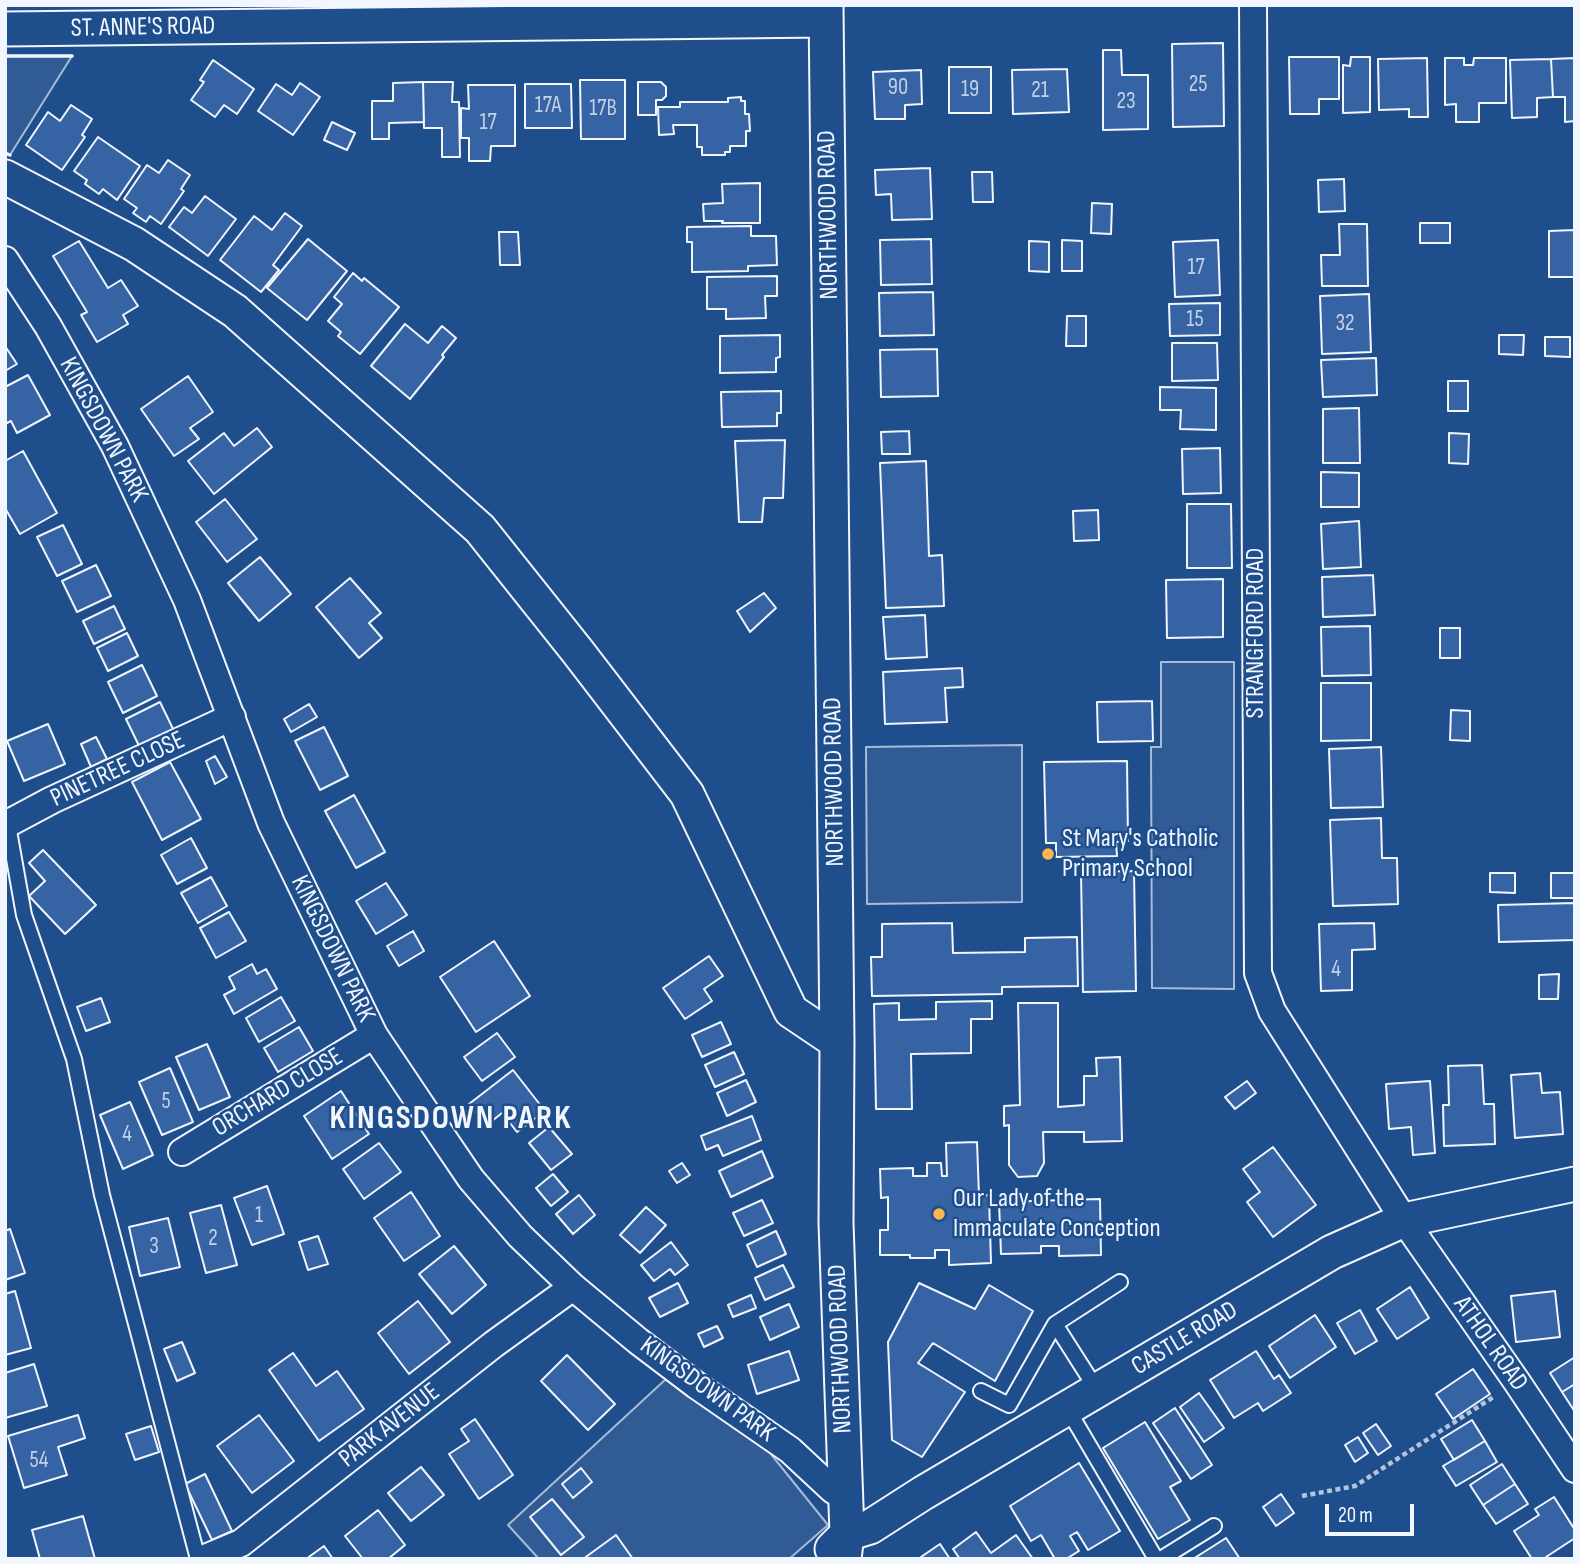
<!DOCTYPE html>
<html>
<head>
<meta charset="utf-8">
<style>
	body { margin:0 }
	#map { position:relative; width:1580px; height:1564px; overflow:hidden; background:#1f4e8c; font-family:"Sofia Sans Condensed",sans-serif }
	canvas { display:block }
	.frame { position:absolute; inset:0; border:7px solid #f2f6ff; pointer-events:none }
	.scale { position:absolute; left:1325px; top:1504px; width:89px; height:32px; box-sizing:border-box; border:4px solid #f2f6ff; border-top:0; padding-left:9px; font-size:21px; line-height:24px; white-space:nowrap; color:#f2f6ff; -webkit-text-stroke:5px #1f4e8c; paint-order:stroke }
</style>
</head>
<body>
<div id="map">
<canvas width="1580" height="1564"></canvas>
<div class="frame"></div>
<div class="scale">20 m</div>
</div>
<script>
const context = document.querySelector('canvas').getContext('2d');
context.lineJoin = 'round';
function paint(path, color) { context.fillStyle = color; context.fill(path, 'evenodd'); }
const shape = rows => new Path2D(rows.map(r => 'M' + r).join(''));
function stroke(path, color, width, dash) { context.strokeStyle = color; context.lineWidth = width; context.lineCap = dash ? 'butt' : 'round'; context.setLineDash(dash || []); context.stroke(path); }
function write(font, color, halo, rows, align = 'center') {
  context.font = font + ' "Sofia Sans Condensed",sans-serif'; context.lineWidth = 5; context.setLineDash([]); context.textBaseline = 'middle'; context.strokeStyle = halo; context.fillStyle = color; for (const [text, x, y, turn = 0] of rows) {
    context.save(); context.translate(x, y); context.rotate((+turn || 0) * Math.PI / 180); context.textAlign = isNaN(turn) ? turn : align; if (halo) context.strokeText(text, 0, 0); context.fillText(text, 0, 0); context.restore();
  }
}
const green = shape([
	[5,56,72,56,10,155,5,153,5,56],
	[1161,662,1234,662,1234,989,1152,988,1151,747,1161,747,1161,662],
	[1022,745,1022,902,867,904,866,747,1022,745],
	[666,1379,770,1453,828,1525,789,1559,539,1559,508,1525,666,1379]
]);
paint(green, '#305b95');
stroke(green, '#a8bbd7', 2);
const building = shape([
	[1223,43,1224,126,1173,127,1172,44,1223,43],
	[1103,50,1121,50,1122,75,1148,75,1148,129,1103,130,1103,50],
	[1289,57,1339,57,1339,99,1319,99,1319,114,1290,114,1289,57],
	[1351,57,1370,57,1370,112,1343,113,1343,65,1350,66,1351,57],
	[1427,58,1428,117,1409,117,1409,109,1379,110,1378,59,1427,58],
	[1445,58,1464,58,1464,65,1473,65,1474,58,1506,58,1506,103,1479,103,1479,122,1456,122,1456,104,1445,105,1445,58],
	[1575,58,1575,121,1565,122,1565,97,1553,97,1551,59,1575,58],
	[1551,59,1553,97,1537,98,1537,117,1512,118,1510,60,1551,59],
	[213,60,254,89,237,114,224,105,215,117,191,100,204,82,200,80,213,60],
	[949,67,991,67,991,113,949,113,949,67],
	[1067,69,1069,112,1013,114,1012,70,1067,69],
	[921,70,922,104,905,105,905,119,875,119,873,72,921,70],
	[580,80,625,80,625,139,581,139,580,80],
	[423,82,453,82,452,102,459,102,460,157,442,157,442,128,424,128,423,82],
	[423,82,424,122,389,123,389,139,372,139,372,101,393,101,393,83,423,82],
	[638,82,661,82,666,87,666,96,662,100,656,100,656,115,638,115,638,82],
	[300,83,320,97,293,135,258,111,276,84,292,95,300,83],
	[525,84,571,84,572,128,525,128,525,84],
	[468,85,515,85,515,146,491,146,490,161,469,161,469,138,461,138,461,108,469,109,468,85],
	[741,97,741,101,745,101,745,114,749,114,750,131,746,131,746,146,730,146,730,152,725,152,725,155,702,155,702,147,697,147,697,125,673,125,674,134,659,135,658,107,680,107,680,102,728,102,728,98,741,97],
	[71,105,92,119,82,135,85,137,62,170,26,145,48,112,60,121,71,105],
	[332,122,355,133,347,150,324,140,332,122],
	[98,137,140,166,117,200,103,189,99,194,85,184,87,180,74,171,98,137],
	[168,160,190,175,181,189,184,191,161,224,150,216,146,222,133,213,137,208,124,199,147,165,159,173,168,160],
	[930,168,932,219,892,220,891,194,876,195,875,170,930,168],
	[972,172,992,172,993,202,973,202,972,172],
	[1344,179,1345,211,1319,212,1318,180,1344,179],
	[760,183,760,223,722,223,723,221,704,221,703,204,723,203,722,184,760,183],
	[205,196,236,219,208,256,169,227,184,207,192,213,205,196],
	[1092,203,1112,204,1111,234,1091,233,1092,203],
	[285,213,302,226,273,265,279,270,261,292,220,260,254,216,272,230,285,213],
	[1420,223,1450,223,1450,243,1420,243,1420,223],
	[1339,224,1367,224,1368,286,1322,286,1321,255,1340,255,1339,224],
	[751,226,751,236,776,236,777,265,748,266,748,271,692,272,692,242,687,242,687,227,751,226],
	[1575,230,1575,277,1549,277,1549,231,1575,230],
	[499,232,518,232,520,265,500,265,499,232],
	[308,239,347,271,307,320,267,288,308,239],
	[931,239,932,284,881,285,880,240,931,239],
	[1062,240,1082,241,1082,271,1062,271,1062,240],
	[1218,240,1220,295,1175,297,1173,242,1218,240],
	[79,241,108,288,121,280,138,306,123,315,128,324,97,342,81,315,87,312,53,256,79,241],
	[1029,241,1049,242,1049,272,1029,271,1029,241],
	[353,273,362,281,364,278,399,307,360,354,338,336,341,332,328,321,342,304,334,297,353,273],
	[777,276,777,296,765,296,766,318,726,319,726,309,707,309,707,277,777,276],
	[933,292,934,335,880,336,879,293,933,292],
	[1369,294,1371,352,1322,354,1320,296,1369,294],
	[1220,303,1220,335,1170,336,1169,304,1220,303],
	[1067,316,1086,316,1086,346,1066,346,1067,316],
	[405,324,428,343,442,326,456,338,442,355,444,357,410,399,371,366,405,324],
	[780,335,780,357,776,358,776,372,720,373,720,336,780,335],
	[1499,335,1524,335,1523,355,1499,354,1499,335],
	[1545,337,1570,337,1570,357,1545,356,1545,337],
	[1172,343,1217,343,1218,380,1172,381,1172,343],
	[5,346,17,364,5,371,5,346],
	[937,349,938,396,881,397,880,350,937,349],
	[1376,358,1377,395,1323,397,1321,360,1376,358],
	[28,375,50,415,17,433,11,421,5,424,5,387,28,375],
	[188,376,213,412,190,428,199,439,174,456,141,409,188,376],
	[1448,381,1468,381,1468,411,1448,411,1448,381],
	[1160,387,1216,388,1216,430,1180,429,1181,410,1160,410,1160,387],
	[781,391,781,413,777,413,777,426,722,427,721,392,781,391],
	[1359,408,1360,463,1323,463,1323,409,1359,408],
	[257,428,272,447,214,494,188,461,224,433,234,446,257,428],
	[909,431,910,454,882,454,881,432,909,431],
	[1449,433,1469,434,1468,464,1449,463,1449,433],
	[785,440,783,498,764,498,762,522,739,522,735,441,785,440],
	[1220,448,1221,493,1183,494,1182,449,1220,448],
	[23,451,57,513,20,534,5,508,5,461,23,451],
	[926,461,929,556,942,555,944,606,886,608,880,463,926,461],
	[1321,472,1359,473,1359,507,1321,507,1321,472],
	[225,499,257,539,227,562,196,522,225,499],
	[1187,504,1231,504,1232,568,1187,568,1187,504],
	[1098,510,1099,540,1074,541,1073,511,1098,510],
	[1359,521,1361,567,1323,569,1321,524,1359,521],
	[63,525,82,564,57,576,37,537,63,525],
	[260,557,291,594,259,621,228,583,260,557],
	[96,565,111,596,77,612,62,581,96,565],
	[1373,575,1375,615,1323,617,1322,577,1373,575],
	[350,578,381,613,369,623,382,638,359,658,316,607,350,578],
	[1223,579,1223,637,1167,638,1166,580,1223,579],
	[764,593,776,608,750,632,737,611,764,593],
	[114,606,125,629,94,644,83,621,114,606],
	[925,615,927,657,886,659,883,617,925,615],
	[1370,626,1371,675,1322,676,1321,627,1370,626],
	[1440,628,1460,628,1460,658,1440,658,1440,628],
	[127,633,138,656,108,671,97,648,127,633],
	[142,665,157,696,123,713,108,682,142,665],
	[962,668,963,687,945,688,947,722,885,724,883,672,962,668],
	[1321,683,1371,683,1371,740,1321,741,1321,683],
	[1152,701,1153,741,1098,742,1097,702,1152,701],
	[160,702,175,733,141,750,126,719,160,702],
	[309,704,317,717,291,732,284,719,309,704],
	[1451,710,1470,711,1470,741,1450,740,1451,710],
	[48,724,65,764,24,781,7,741,48,724],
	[324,727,348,776,320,790,295,741,324,727],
	[96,737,107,759,91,767,81,744,96,737],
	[1381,747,1383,807,1331,808,1329,749,1381,747],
	[215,756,227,777,215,784,206,761,215,756],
	[1127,761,1128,841,1116,842,1117,856,1056,857,1056,843,1046,843,1044,762,1127,761],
	[170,762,201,819,162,840,132,782,170,762],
	[354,795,385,852,356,868,325,811,354,795],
	[1381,818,1382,858,1397,858,1398,904,1333,906,1330,820,1381,818],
	[191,838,207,868,177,884,161,855,191,838],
	[43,850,96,905,65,934,29,896,45,881,29,863,43,850],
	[1134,871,1136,991,1083,992,1081,872,1134,871],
	[1490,873,1515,873,1515,893,1490,892,1490,873],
	[1551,873,1575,873,1575,898,1551,898,1551,873],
	[211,877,227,906,198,923,181,893,211,877],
	[386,883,407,915,376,934,356,901,386,883],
	[1575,903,1575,940,1499,942,1498,905,1575,903],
	[229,912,246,941,216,958,200,928,229,912],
	[952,923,953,953,1025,952,1025,938,1077,937,1078,986,1002,987,1002,994,872,996,871,957,882,957,882,924,952,923],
	[1374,923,1375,949,1352,950,1352,990,1321,991,1319,924,1374,923],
	[413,931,424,951,399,966,387,946,413,931],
	[494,941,530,996,476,1032,440,977,494,941],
	[709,956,723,976,704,989,712,1001,685,1019,663,988,709,956],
	[252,964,257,974,266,969,277,989,234,1014,224,995,235,989,229,977,252,964],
	[1559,974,1558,999,1539,999,1539,975,1559,974],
	[281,997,295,1021,259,1042,246,1018,281,997],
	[101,998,110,1022,86,1031,77,1007,101,998],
	[992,1001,992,1019,971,1019,971,1053,911,1054,912,1109,876,1109,874,1004,899,1003,899,1020,936,1019,936,1002,992,1001],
	[1018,1003,1058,1003,1058,1107,1084,1105,1084,1076,1097,1076,1096,1058,1120,1057,1122,1141,1084,1142,1084,1132,1043,1132,1044,1163,1037,1176,1018,1177,1009,1165,1009,1125,1004,1126,1004,1106,1020,1105,1018,1003],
	[721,1022,731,1044,702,1057,692,1035,721,1022],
	[299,1027,313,1051,278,1072,264,1048,299,1027],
	[497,1033,515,1057,482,1081,464,1057,497,1033],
	[207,1044,230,1097,199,1110,176,1057,207,1044],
	[734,1052,744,1074,715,1087,705,1065,734,1052],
	[1482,1065,1484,1104,1494,1104,1495,1144,1444,1146,1443,1105,1449,1105,1448,1066,1482,1065],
	[170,1068,193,1122,162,1135,139,1082,170,1068],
	[513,1070,545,1111,517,1132,502,1113,487,1125,469,1104,513,1070],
	[1540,1073,1542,1093,1560,1092,1563,1134,1515,1138,1511,1075,1540,1073],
	[746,1080,756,1102,727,1116,717,1093,746,1080],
	[1247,1081,1256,1093,1235,1109,1225,1097,1247,1081],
	[1430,1081,1435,1153,1413,1155,1411,1127,1389,1129,1386,1084,1430,1081],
	[341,1091,369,1134,332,1159,304,1116,341,1091],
	[130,1102,153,1155,123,1169,100,1115,130,1102],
	[752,1116,761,1140,723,1156,718,1145,706,1150,701,1136,752,1116],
	[549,1127,572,1154,551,1170,529,1143,549,1127],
	[977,1142,979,1196,989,1195,991,1263,949,1265,949,1250,935,1250,935,1258,910,1258,910,1255,880,1255,880,1230,888,1230,888,1197,881,1198,880,1169,913,1168,913,1176,927,1176,927,1163,941,1163,942,1176,947,1176,946,1143,977,1142],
	[379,1143,401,1172,364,1199,343,1169,379,1143],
	[1273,1147,1316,1205,1273,1237,1247,1202,1260,1192,1243,1169,1273,1147],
	[762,1151,773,1177,731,1197,719,1171,762,1151],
	[682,1163,690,1175,677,1183,669,1171,682,1163],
	[553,1174,568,1192,551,1206,536,1188,553,1174],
	[267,1186,284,1234,252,1245,234,1198,267,1186],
	[411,1192,440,1236,404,1261,374,1218,411,1192],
	[579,1195,595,1215,573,1234,556,1214,579,1195],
	[1100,1199,1101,1255,1059,1256,1059,1246,1041,1246,1041,1253,1001,1254,999,1202,1100,1199],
	[762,1200,773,1223,744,1236,733,1213,762,1200],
	[221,1205,237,1265,206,1273,190,1213,221,1205],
	[646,1207,666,1225,640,1253,620,1235,646,1207],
	[168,1218,180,1267,140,1276,129,1227,168,1218],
	[10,1229,25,1273,5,1280,5,1231,10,1229],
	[776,1231,786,1254,757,1267,747,1245,776,1231],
	[318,1236,328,1264,308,1270,299,1242,318,1236],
	[671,1242,688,1265,675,1275,670,1269,654,1281,641,1265,671,1242],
	[454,1246,486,1285,452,1314,419,1274,454,1246],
	[783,1265,794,1287,765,1300,755,1278,783,1265],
	[678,1283,688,1303,660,1317,649,1298,678,1283],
	[919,1283,975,1309,989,1285,1033,1311,995,1381,933,1343,918,1363,965,1392,922,1457,892,1440,888,1342,919,1283],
	[1410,1287,1429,1318,1397,1339,1377,1309,1410,1287],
	[15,1291,31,1348,5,1355,5,1294,15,1291],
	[1555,1291,1560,1337,1516,1342,1511,1296,1555,1291],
	[751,1295,756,1308,733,1317,728,1305,751,1295],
	[418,1301,450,1342,409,1374,378,1333,418,1301],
	[789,1304,799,1327,770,1340,760,1317,789,1304],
	[1360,1310,1377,1341,1355,1354,1337,1323,1360,1310],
	[1315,1315,1336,1347,1290,1378,1269,1346,1315,1315],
	[717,1326,723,1338,704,1347,698,1334,717,1326],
	[182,1342,195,1373,177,1381,164,1349,182,1342],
	[789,1351,799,1380,757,1394,748,1365,789,1351],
	[1256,1351,1274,1379,1279,1375,1291,1393,1263,1411,1258,1403,1234,1418,1210,1380,1256,1351],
	[293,1353,316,1386,337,1371,364,1409,319,1441,269,1370,293,1353],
	[567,1355,615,1404,588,1430,541,1381,567,1355],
	[1575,1357,1575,1384,1562,1392,1550,1373,1575,1357],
	[34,1364,47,1406,5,1418,5,1373,34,1364],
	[1473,1369,1490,1394,1453,1419,1436,1394,1473,1369],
	[1575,1384,1575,1412,1562,1392,1575,1384],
	[1199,1393,1224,1428,1204,1442,1180,1407,1199,1393],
	[1175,1408,1212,1465,1191,1479,1153,1423,1175,1408],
	[78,1415,85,1438,58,1447,67,1475,24,1488,8,1436,78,1415],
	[259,1415,294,1461,252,1493,217,1446,259,1415],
	[475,1419,513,1475,479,1499,449,1454,469,1441,461,1429,475,1419],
	[1472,1420,1485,1441,1454,1460,1441,1439,1472,1420],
	[1145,1422,1181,1481,1170,1487,1190,1520,1158,1539,1103,1448,1145,1422],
	[1376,1424,1391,1446,1378,1455,1363,1433,1376,1424],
	[151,1426,159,1452,135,1460,126,1434,151,1426],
	[1358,1437,1368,1453,1355,1462,1345,1445,1358,1437],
	[1485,1441,1497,1462,1456,1486,1443,1466,1485,1441],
	[1079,1463,1120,1531,1088,1550,1077,1532,1070,1536,1079,1551,1066,1559,1055,1559,1041,1535,1031,1541,1010,1506,1079,1463],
	[1502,1464,1515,1484,1483,1505,1470,1485,1502,1464],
	[421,1467,444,1495,411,1521,388,1493,421,1467],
	[581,1468,592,1482,573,1498,562,1484,581,1468],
	[205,1474,232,1531,212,1540,185,1484,205,1474],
	[1515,1484,1528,1504,1496,1524,1483,1505,1515,1484],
	[1281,1494,1294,1513,1276,1526,1263,1507,1281,1494],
	[1554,1497,1575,1530,1575,1538,1543,1559,1532,1559,1514,1531,1539,1515,1535,1509,1554,1497],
	[552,1499,584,1537,561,1555,530,1517,552,1499],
	[378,1510,405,1545,388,1559,363,1559,345,1536,378,1510],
	[83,1516,95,1559,40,1559,32,1530,83,1516],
	[976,1532,991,1553,1016,1535,1033,1559,960,1559,953,1549,976,1532],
	[616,1535,633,1559,583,1559,616,1535],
	[1226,1538,1240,1559,1193,1559,1226,1538],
	[940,1544,950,1559,918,1559,940,1544],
	[324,1546,333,1559,306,1559,324,1546]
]);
paint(building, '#3563a3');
stroke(building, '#f2f6ff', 2);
const service = shape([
	[8,825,24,915,74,1059,102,1195,198,1559],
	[1097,1390,1055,1324,1120,1282],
	[981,1391,1009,1405,1055,1324],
	[1067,1408,1156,1559],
	[1161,1559,1214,1526]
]);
const minor = shape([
	[1253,5,1258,973,1272,1011,1404,1220,1517,1382,1575,1469],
	[5,260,48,326,115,446,187,600,271,823,374,1035,435,1126,471,1179,520,1236,573,1287,638,1341,696,1385,790,1450,833,1490,846,1497],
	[5,825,52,800,232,717],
	[182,1152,374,1035],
	[203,1559,241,1543,494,1344,573,1287]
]);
const tertiary = shape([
	[826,5,837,1042,836,1223,847,1534,844,1559],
	[5,29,826,20],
	[5,177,134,244,235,311,480,529,578,652,687,794,791,1011,837,1042],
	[832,1549,847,1534,870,1527,923,1493,1332,1252,1404,1220,1575,1184]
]);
stroke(service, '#f2f6ff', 18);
stroke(minor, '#f2f6ff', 30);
stroke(tertiary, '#f2f6ff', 37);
stroke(shape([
	[1302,1496,1355,1486,1495,1396]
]), '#b3c4dc', 4.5, [5, 3.5]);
stroke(service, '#1f4e8c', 14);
stroke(minor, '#1f4e8c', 26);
stroke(tertiary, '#1f4e8c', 33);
stroke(shape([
	[5,56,72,56],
	[5,153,10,155]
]), '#f2f6ff', 3.5);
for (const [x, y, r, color] of [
	[1048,854,7,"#ffb74d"],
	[939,1214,7,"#ffb74d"]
]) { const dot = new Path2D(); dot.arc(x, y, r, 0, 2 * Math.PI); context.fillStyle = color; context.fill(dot); stroke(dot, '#1f4e8c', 2.5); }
write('23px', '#c3d1e8', null, [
	["25",1198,85],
	["90",898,88],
	["19",970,90],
	["21",1040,91],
	["23",1126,102],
	["17A",548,106],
	["17B",603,109],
	["17",488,123],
	["17",1196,268],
	["15",1195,320],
	["32",1345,324],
	["4",1336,970],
	["5",166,1102],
	["4",127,1135],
	["1",259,1216],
	["2",213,1239],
	["3",154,1247],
	["54",39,1461]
]);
write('26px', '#f2f6ff', '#1f4e8c', [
	["ST. ANNE'S ROAD",143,28,-1],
	["NORTHWOOD ROAD",829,215,-91],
	["KINGSDOWN PARK",103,430,62],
	["STRANGFORD ROAD",1256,633,-90],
	["PINETREE CLOSE",118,770,-25],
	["NORTHWOOD ROAD",835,782,-91],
	["KINGSDOWN PARK",332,949,64],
	["ORCHARD CLOSE",278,1093,-31],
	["CASTLE ROAD",1185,1339,-31],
	["ATHOL ROAD",1490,1344,55],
	["NORTHWOOD ROAD",841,1349,-92],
	["KINGSDOWN PARK",707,1390,36],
	["PARK AVENUE",390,1426,-38]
]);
write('26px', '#f2f6ff', '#1f4e8c', [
	["St Mary's Catholic",1062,839],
	["Primary School",1062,869],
	["Our Lady of the",953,1199],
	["Immaculate Conception",953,1229]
], 'left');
context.letterSpacing = '2px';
write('bold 33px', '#f2f6ff', '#1f4e8c', [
	["KINGSDOWN PARK",451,1120]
]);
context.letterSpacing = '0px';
</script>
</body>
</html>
